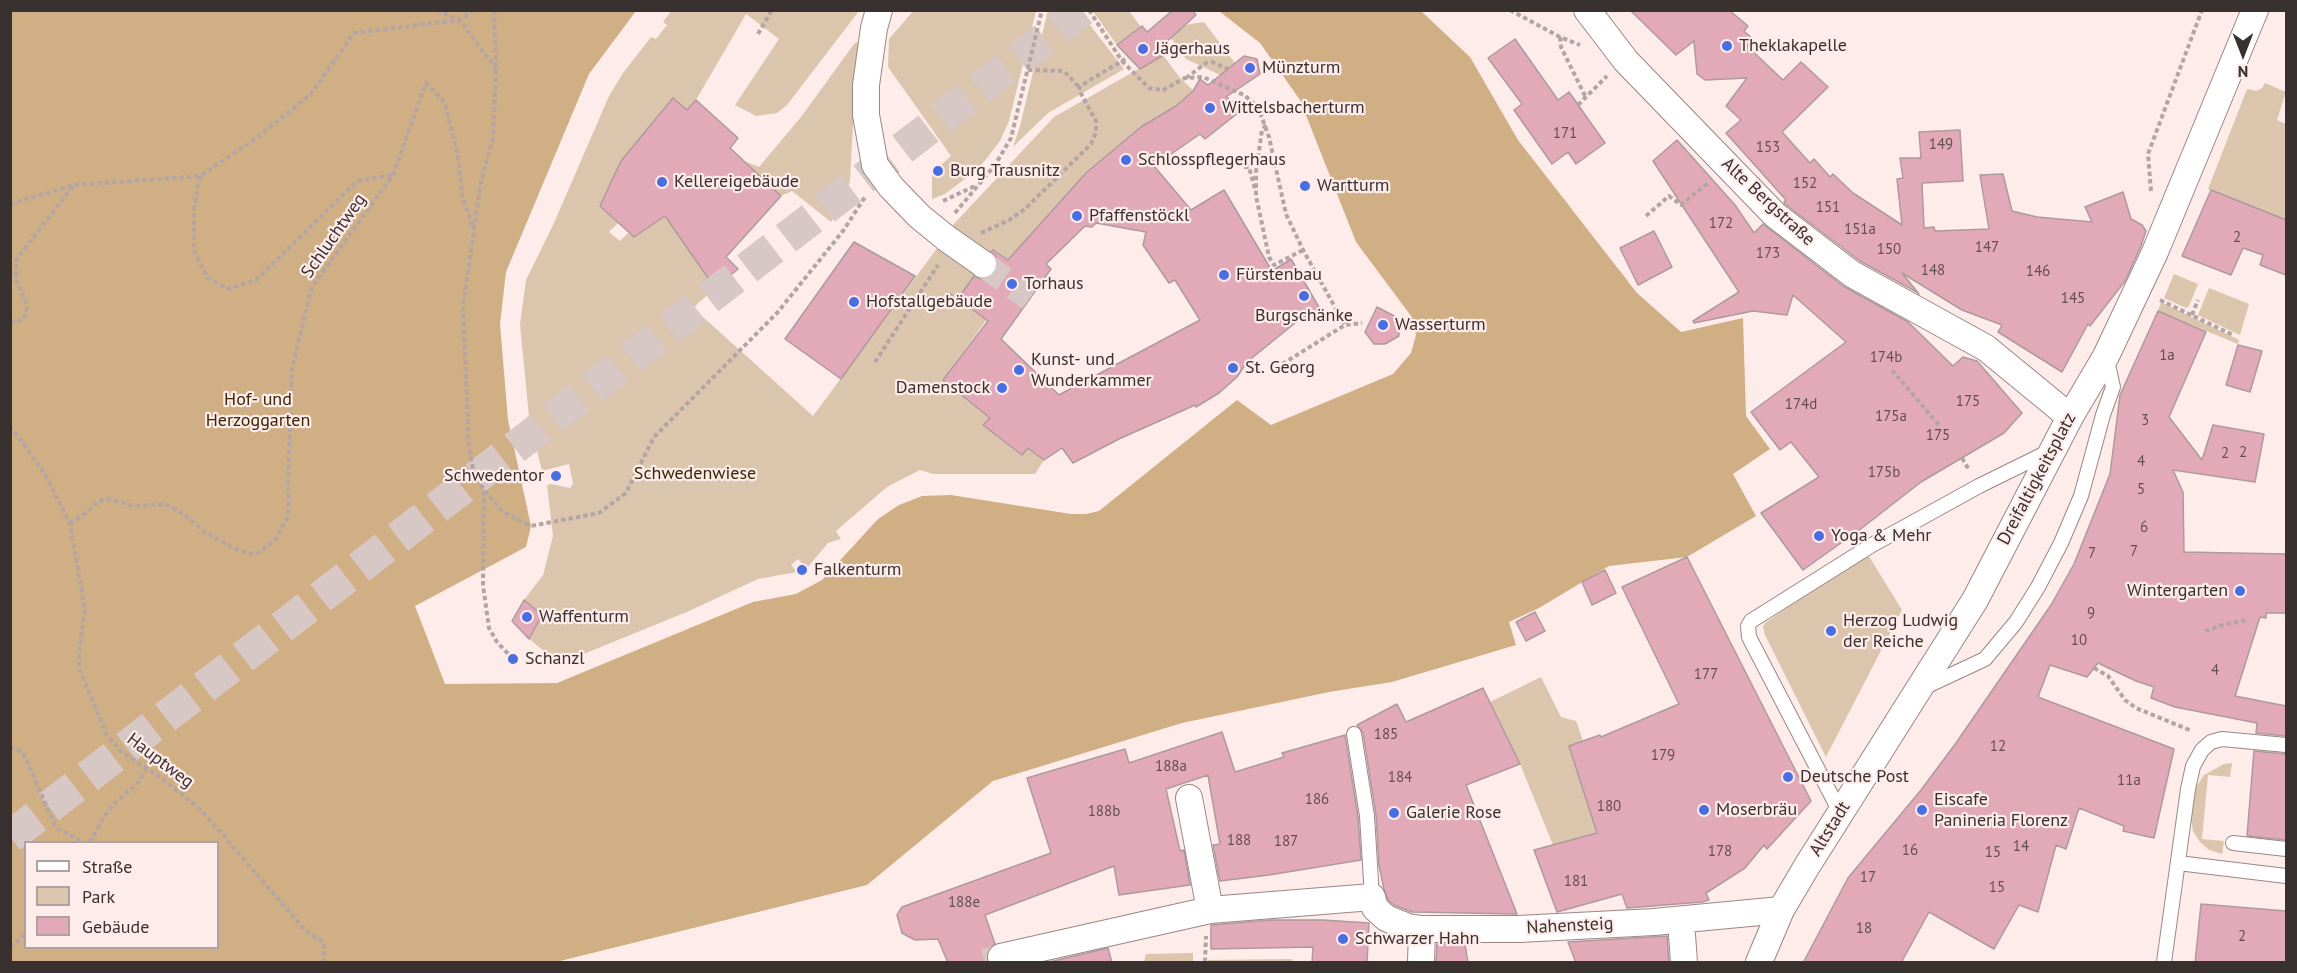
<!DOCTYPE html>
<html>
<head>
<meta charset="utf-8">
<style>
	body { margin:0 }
	#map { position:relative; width:2297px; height:973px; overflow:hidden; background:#feecea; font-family:"PT Sans",sans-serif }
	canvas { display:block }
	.frame { position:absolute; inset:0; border:12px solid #393130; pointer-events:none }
	.legend { position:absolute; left:24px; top:841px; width:195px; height:108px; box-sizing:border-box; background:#feecea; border:2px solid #afa1a0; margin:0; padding:8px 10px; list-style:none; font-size:18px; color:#393130 }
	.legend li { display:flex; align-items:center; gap:12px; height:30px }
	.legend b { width:30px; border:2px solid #afa1a0 }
	.north { position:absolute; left:2213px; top:24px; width:60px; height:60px; -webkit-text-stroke:4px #feecea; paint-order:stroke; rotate:180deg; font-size:16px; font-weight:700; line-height:24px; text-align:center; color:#393130 }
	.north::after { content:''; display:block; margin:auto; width:21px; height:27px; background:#393130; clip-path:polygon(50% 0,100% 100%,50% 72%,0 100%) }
</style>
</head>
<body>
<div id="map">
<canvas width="2297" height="973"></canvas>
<div class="frame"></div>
<ul class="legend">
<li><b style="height:8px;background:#fff"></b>Straße</li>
<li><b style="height:16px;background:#dbc6ad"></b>Park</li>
<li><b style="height:16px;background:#e2aab9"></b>Gebäude</li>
</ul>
<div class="north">N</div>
</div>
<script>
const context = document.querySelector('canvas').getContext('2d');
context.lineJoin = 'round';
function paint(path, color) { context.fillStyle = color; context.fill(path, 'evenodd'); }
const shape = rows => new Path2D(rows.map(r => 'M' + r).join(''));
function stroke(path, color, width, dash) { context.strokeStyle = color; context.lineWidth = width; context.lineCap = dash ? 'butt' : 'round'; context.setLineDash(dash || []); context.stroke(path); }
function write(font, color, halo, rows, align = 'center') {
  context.font = font + ' "PT Sans",sans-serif'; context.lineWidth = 4.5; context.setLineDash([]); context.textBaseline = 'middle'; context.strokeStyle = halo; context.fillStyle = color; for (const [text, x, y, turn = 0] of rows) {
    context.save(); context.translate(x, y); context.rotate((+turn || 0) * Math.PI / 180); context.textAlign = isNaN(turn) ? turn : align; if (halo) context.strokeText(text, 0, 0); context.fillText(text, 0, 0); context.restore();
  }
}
paint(shape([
	[914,10,1036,11,1009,121,1000,141,987,158,980,166,976,166,966,178,945,194,932,199,932,173,951,156,888,67,889,39],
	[1048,10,1079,11,1124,69,1048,113,1013,147,1020,126],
	[671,11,859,11,787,105,777,113,756,116,735,105,779,39,746,14,696,100,687,110,673,98,621,161,600,206,618,223,609,232,620,241,629,232,665,216,715,288,693,308,813,416,938,247,977,272,975,276,992,312,943,380,990,418,984,425,1010,446,1022,455,1028,448,1044,460,1035,474,933,474,920,470,887,487,836,531,841,539,828,543,807,568,798,559,791,565,797,572,758,579,689,611,559,664,527,637,532,633,542,615,524,600,543,575,553,536,547,485,551,484,570,488,573,484,569,464,542,471,529,417,520,324,526,280,554,223,609,96,623,73,651,37,656,39,667,25,663,22],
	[1093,11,1129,11,1141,27,1117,45],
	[1204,22,1235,63,1235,82,1186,59,1171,38,1178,26],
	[861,40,855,86,850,181,843,205,831,222,792,191,781,196,761,178,682,204,744,161,759,167,801,117,854,44],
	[1163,55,1180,78,1193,90,1176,106,1141,127,1007,260,993,250,989,255,952,226,1054,117],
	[2265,83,2286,92,2277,120,2286,124,2286,220,2208,189,2247,89,2256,91,2262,88],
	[2174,274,2198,284,2189,306,2186,308,2164,298],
	[2209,288,2249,304,2240,335,2198,315],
	[2161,302,2239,340,2238,344,2158,311],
	[1867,553,1902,610,1826,757,1765,635,1763,627,1765,623],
	[1541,677,1561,717,1576,721,1583,741,1569,746,1604,854,1582,862,1574,839,1553,845,1520,764,1490,702],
	[2232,763,2230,777,2208,775,2202,839,2224,841,2222,854,2209,850,2200,842,2193,831,2190,814,2191,801,2195,789,2204,775,2224,764],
	[1193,953,1193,962,1197,962,1144,962,1146,954],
	[1292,959,1292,962,1208,962,1208,960]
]), '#dbc6ad');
paint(shape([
	[10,11,636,11,589,74,506,272,500,324,508,420,531,526,526,547,415,606,445,684,557,683,753,602,796,594,822,580,878,519,899,505,922,496,951,495,1071,514,1086,514,1099,511,1237,400,1271,425,1393,374,1411,353,1416,335,1411,316,1356,242,1300,100,1260,43,1219,11,1421,11,1470,57,1518,140,1637,293,1681,332,1743,318,1746,416,1770,449,1733,474,1756,516,1687,557,1609,566,1539,608,1509,622,1516,645,1392,682,1329,692,1182,723,993,781,867,885,556,962,11,962],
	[26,842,218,842,218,948,26,948]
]), '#d1af85');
const building = shape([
	[1173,10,1192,10,1196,15,1162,46,1167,53,1140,69,1117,45,1142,26,1147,32,1173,10],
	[1630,10,1729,10,1748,26,1744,31,1753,39,1747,46,1783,80,1801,62,1828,87,1782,132,1810,163,1814,159,1830,177,1833,174,1853,193,1902,225,1897,179,1903,178,1900,158,1921,158,1919,132,1960,130,1963,181,1922,183,1924,228,1934,227,1935,231,1989,229,1980,175,2003,174,2012,211,2037,217,2092,222,2085,207,2123,192,2131,219,2142,225,2146,231,2141,246,2125,281,2090,326,2088,324,2062,372,1998,332,2002,325,1962,310,1902,273,1919,294,1915,291,1860,261,1785,204,1784,202,1786,200,1726,133,1741,120,1726,106,1747,78,1705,80,1697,74,1694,41,1676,55,1630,10],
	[1515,39,1558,100,1569,92,1605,143,1576,164,1568,152,1552,164,1514,110,1522,104,1488,58,1515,39],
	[1244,56,1257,59,1260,74,1226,97,1243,109,1205,139,1200,134,1154,166,1191,210,1224,190,1272,271,1291,259,1320,309,1300,319,1247,362,1237,377,1219,393,1196,407,1195,405,1119,439,1073,463,1062,448,1044,460,1028,448,1022,455,983,425,990,418,943,380,988,321,958,299,974,276,981,279,989,278,996,272,998,265,996,257,991,252,993,250,1008,260,1086,173,1141,127,1176,106,1193,91,1200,79,1208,85,1244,56],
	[1096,223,1146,232,1143,245,1169,283,1175,280,1200,320,1059,395,1001,339,1051,269,1046,264,1085,226,1092,227,1096,223],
	[673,98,687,110,696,100,738,138,730,148,781,196,726,257,738,269,715,288,665,216,634,237,600,206,621,161,673,98],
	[1677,140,1735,205,1754,233,1763,224,1843,286,1908,322,1953,366,1963,357,1977,361,2022,413,2004,433,1921,482,1862,528,1803,570,1761,513,1819,477,1791,442,1780,450,1751,412,1846,342,1793,295,1787,315,1753,311,1694,323,1693,321,1739,292,1653,161,1677,140],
	[2211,190,2286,220,2286,275,2260,265,2263,255,2243,248,2231,275,2182,256,2211,190],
	[1654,231,1672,267,1638,285,1620,248,1654,231],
	[854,242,915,276,841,379,785,339,854,242],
	[1377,307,1398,318,1399,336,1385,344,1374,344,1365,332,1377,307],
	[2158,311,2206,332,2169,417,2202,460,2213,425,2264,434,2255,482,2173,470,2183,492,2184,552,2286,554,2286,613,2266,613,2266,618,2260,617,2235,696,2286,706,2286,736,2256,733,2257,723,2175,707,2151,698,2154,687,2136,681,2098,663,2087,677,2050,665,2038,697,2174,749,2154,838,2123,831,2124,826,2079,808,2066,849,2056,845,2038,912,2019,905,1994,949,1929,912,1901,963,1803,963,1848,878,1921,790,1956,743,2051,605,2074,564,2110,474,2120,395,2158,311],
	[2238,345,2262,351,2250,392,2226,385,2238,345],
	[1687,557,1811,801,1767,849,1764,845,1745,868,1706,893,1709,900,1702,902,1627,908,1622,894,1557,912,1534,850,1597,833,1569,746,1600,735,1601,737,1679,704,1622,587,1687,557],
	[1605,570,1616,593,1592,605,1582,582,1605,570],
	[524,600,542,615,529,639,512,621,524,600],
	[1535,612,1545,631,1526,641,1516,622,1535,612],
	[1483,688,1520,764,1466,785,1517,914,1412,912,1394,905,1388,900,1384,889,1379,865,1376,815,1363,733,1357,725,1397,704,1406,722,1483,688],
	[1222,732,1235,772,1284,757,1282,753,1345,735,1358,817,1361,860,1269,875,1220,881,1213,845,1220,844,1208,775,1166,789,1180,851,1184,850,1190,885,1119,895,1114,866,985,915,995,944,987,952,987,963,948,963,938,939,915,940,902,933,897,915,902,907,1051,853,1027,778,1125,749,1129,763,1222,732],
	[2254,751,2286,754,2286,840,2247,836,2254,751],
	[2201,904,2286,911,2286,963,2195,963,2201,904],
	[1271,920,1323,920,1369,923,1367,963,1312,963,1313,947,1211,949,1211,925,1271,920],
	[1667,936,1669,963,1576,963,1568,942,1667,936],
	[1437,944,1465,944,1468,963,1436,963,1437,944],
	[1108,948,1112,963,1045,963,1108,948]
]);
paint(building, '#e2aab9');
stroke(building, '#ae999e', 1.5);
stroke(shape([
	[983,264,1030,298],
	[985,962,1001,957]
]), '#d7c7c5', 26, [26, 13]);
stroke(shape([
	[10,837,1082,10]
]), '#d7c7c5', 33, [33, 16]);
const lane = shape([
	[1923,688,1985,659,2016,622,2038,587,2061,543,2081,496,2103,415,2113,387,2106,356],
	[1354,734,1367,816,1372,897],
	[1840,812,1749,637,1748,626,1751,621,1872,545,1979,486,2050,451],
	[2233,843,2286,849],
	[2178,863,2286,876],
	[2164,962,2188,789,2193,766,2202,750,2211,742,2222,739,2286,745]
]);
const street = shape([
	[879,10,874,28,866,85,866,115,875,165,891,187,919,216,946,238],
	[1587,10,1626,61,1775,215,1852,274,1986,348,2070,417],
	[1189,798,1210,910],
	[1682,935,1684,962],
	[1001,957,1210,910,1372,897,1375,908,1386,918,1408,927,1422,929,1519,929,1654,922,1781,910],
	[1421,962,1422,929],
	[1759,962,1781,910,1807,866,1975,600,2070,417,2106,356,2155,252,2255,10]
]);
stroke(lane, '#9b8684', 16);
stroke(street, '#9b8684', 28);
stroke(shape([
	[437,10,460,20,496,69],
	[494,10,496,69,493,137,481,181,463,307,469,448,474,474,484,490,503,512,531,526,599,513,626,493,654,437,777,313,843,231,865,197],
	[1089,10,1122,61,1128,57],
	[1510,10,1560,37,1580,45],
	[758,34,772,10],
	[1560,37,1561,47,1586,98],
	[1028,70,1064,71,1079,87],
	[1186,78,1206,63,1212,62,1230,70],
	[1578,105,1607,76],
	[1266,125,1262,130,1256,172,1256,196,1269,257,1274,265,1303,250],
	[1244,167,1249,167,1255,189],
	[200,176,194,209,194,251,208,278,228,289,256,280,357,181,392,175],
	[2151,191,2148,154,2202,10],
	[943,201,977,185],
	[10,204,74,185,200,176,254,140,310,95,354,33,460,20,473,10],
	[955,213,995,165,1011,138,1042,10],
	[1646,216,1669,196,1681,205,1708,183],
	[981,233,1009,220,1025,209,1091,144,1096,132,1096,121,1079,90,1080,86,1122,61,1149,88,1163,90,1185,78,1203,77,1244,95,1258,107,1269,137,1286,214,1303,250,1345,325],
	[919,294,940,306,945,304,952,294],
	[2160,300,2233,335],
	[2192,315,2198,300],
	[10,322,23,320,27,313,26,302,16,280,16,260,74,185],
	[875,362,938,265],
	[1276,368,1345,325,1362,323],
	[1892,370,1939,425],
	[10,426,45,474,70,524,85,610,79,651,79,668,107,735,119,750,161,778,200,809,307,932,324,942,324,962],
	[1962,458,1969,470],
	[475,474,510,481,541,480],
	[484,491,483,585,489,628,497,642,513,659],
	[70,524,86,513,99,501,109,499,134,506,165,504,184,514,203,531,233,548,248,553,255,554,260,552,276,539,288,516,289,501,288,482,292,368,312,287,393,175,426,83,445,103,458,156,462,195,473,228],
	[2205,631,2223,625,2247,620],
	[2094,668,2108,676,2125,700,2136,708,2192,731],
	[10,747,23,752,56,828,83,842],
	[90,842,103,818,116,802,139,782,146,769],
	[10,947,26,934],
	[1205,962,1206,936]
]), '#b3a5a4', 4, [4.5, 3]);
stroke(lane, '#fff', 14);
stroke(street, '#fff', 26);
const streetBridge = shape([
	[946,238,983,264]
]);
stroke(streetBridge, '#9b8684', 28, []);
stroke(streetBridge, '#fff', 26);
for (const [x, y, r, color] of [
	[1727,46,6,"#496ee2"],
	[1143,49,6,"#496ee2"],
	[1250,68,6,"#496ee2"],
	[1210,108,6,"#496ee2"],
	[1126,160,6,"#496ee2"],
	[938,171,6,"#496ee2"],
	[662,182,6,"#496ee2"],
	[1305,186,6,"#496ee2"],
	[1077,216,6,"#496ee2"],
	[1224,275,6,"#496ee2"],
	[1012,284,6,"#496ee2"],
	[1304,296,6,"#496ee2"],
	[854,302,6,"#496ee2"],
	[1383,325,6,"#496ee2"],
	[1233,368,6,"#496ee2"],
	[1019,370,6,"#496ee2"],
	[1002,388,6,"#496ee2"],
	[556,476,6,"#496ee2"],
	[1819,536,6,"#496ee2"],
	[802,570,6,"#496ee2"],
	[2240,591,6,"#496ee2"],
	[527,617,6,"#496ee2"],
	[1831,631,6,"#496ee2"],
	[513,659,6,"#496ee2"],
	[1788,777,6,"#496ee2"],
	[1704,810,6,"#496ee2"],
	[1922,810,6,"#496ee2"],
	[1394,813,6,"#496ee2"],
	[1343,939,6,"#496ee2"]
]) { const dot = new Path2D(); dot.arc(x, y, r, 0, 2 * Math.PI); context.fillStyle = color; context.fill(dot); stroke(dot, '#feecea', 2); }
write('15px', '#634f52', null, [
	["171",1565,134],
	["149",1941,145],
	["153",1768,148],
	["152",1805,184],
	["151",1828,208],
	["172",1721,224],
	["151a",1860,230],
	["2",2237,238],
	["147",1987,248],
	["150",1889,250],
	["173",1768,254],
	["148",1933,271],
	["146",2038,272],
	["145",2073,299],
	["1a",2167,356],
	["174b",1886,358],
	["175",1968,402],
	["174d",1801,405],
	["175a",1891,417],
	["3",2145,421],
	["175",1938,436],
	["2",2243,453],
	["2",2225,454],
	["4",2141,462],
	["175b",1884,473],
	["5",2141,490],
	["6",2144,528],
	["7",2134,552],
	["7",2092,554],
	["9",2091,614],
	["10",2079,641],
	["4",2215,671],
	["177",1706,675],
	["185",1386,735],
	["12",1998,747],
	["179",1663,756],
	["188a",1171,767],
	["184",1400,778],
	["11a",2129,781],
	["186",1317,800],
	["180",1609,807],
	["188b",1104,812],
	["188",1239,841],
	["187",1286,842],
	["14",2021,847],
	["16",1910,851],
	["178",1720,852],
	["15",1993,853],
	["17",1868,878],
	["181",1576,882],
	["15",1997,888],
	["188e",964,903],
	["18",1864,929],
	["2",2242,937]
]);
write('18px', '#393130', '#feecea', [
	["Theklakapelle",1739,46],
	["Jägerhaus",1155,49],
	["Münzturm",1262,68],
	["Wittelsbacherturm",1222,108],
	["Schlosspflegerhaus",1138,160],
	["Burg Trausnitz",950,171],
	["Kellereigebäude",674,182],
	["Wartturm",1317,186],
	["Pfaffenstöckl",1089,216],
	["Fürstenbau",1236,275],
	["Torhaus",1024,284],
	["Hofstallgebäude",866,302],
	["Burgschänke",1304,316,"center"],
	["Wasserturm",1395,325],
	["Kunst- und",1031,360],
	["Wunderkammer",1031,381],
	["St. Georg",1245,368],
	["Damenstock",990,388,"right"],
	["Schwedentor",544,476,"right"],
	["Yoga & Mehr",1831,536],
	["Falkenturm",814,570],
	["Wintergarten",2228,591,"right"],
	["Waffenturm",539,617],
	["Herzog Ludwig",1843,621],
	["der Reiche",1843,642],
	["Schanzl",525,659],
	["Deutsche Post",1800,777],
	["Eiscafe",1934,800],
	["Panineria Florenz",1934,821],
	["Moserbräu",1716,810],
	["Galerie Rose",1406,813],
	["Schwarzer Hahn",1355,939]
], 'left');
write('18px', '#393130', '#feecea', [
	["Alte Bergstraße",1768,202,43],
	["Schluchtweg",334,236,-55],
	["Dreifaltigkeitsplatz",2037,479,-62],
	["Hauptweg",160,761,37],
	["Altstadt",1830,829,-58],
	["Nahensteig",1570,926,-3]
]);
write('18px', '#3c2502', '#feecea', [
	["Hof- und",258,400],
	["Herzoggarten",258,421],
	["Schwedenwiese",695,474]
]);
</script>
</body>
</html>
